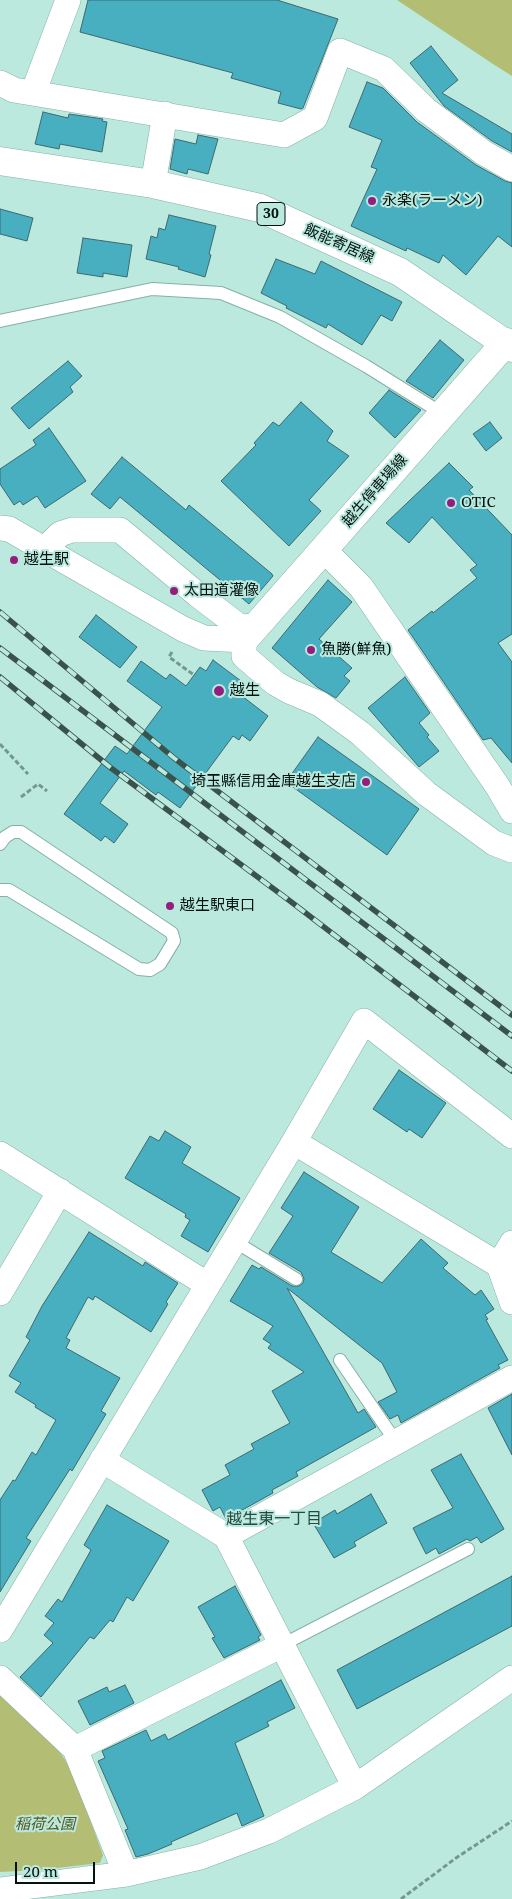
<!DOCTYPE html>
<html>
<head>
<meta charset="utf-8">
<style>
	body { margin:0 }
	#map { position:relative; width:512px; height:1899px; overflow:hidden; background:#bce9de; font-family:"Noto Serif",serif }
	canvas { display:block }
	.scale { position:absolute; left:15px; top:1862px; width:80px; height:22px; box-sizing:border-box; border:2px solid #03130f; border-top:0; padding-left:6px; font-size:15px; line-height:18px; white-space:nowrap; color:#03130f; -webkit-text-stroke:4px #bce9de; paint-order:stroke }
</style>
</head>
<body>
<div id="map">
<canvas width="512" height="1899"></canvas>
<div class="scale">20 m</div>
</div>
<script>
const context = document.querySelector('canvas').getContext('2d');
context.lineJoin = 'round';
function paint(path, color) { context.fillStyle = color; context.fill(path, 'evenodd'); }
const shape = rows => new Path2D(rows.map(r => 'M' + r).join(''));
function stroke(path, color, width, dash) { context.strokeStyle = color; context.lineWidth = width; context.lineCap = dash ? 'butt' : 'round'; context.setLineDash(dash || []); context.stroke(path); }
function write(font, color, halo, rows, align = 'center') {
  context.font = font + ' "Noto Serif","Noto Sans JP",serif'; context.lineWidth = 4; context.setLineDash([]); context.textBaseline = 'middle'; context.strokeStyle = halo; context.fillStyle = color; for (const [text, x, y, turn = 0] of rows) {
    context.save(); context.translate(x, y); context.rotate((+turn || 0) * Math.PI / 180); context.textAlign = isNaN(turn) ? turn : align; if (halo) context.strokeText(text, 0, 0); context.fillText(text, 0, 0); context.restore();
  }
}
paint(shape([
	[397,0,512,0,512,76,493,64],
	[0,1691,55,1746,71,1768,103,1855,100,1863,40,1870,0,1872]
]), '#b4bd74');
const building = shape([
	[88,0,277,0,338,19,303,108,301,109,278,103,281,92,231,78,233,73,80,32,88,0],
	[431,46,458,80,442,93,512,134,512,152,492,141,444,106,410,63,431,46],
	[367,82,383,88,417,122,476,165,505,181,512,183,512,247,498,236,466,275,443,255,439,263,407,248,406,251,351,226,377,169,371,167,382,140,349,127,367,82],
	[43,112,68,118,69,114,103,119,102,121,107,122,102,152,60,144,59,149,35,144,43,112],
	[198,135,218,139,208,174,188,169,187,174,170,169,175,139,196,144,198,135],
	[0,209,33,218,27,241,0,234,0,209],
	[169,215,216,226,209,254,211,255,205,277,178,269,179,267,146,259,151,236,157,238,159,228,165,230,169,215],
	[83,238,132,245,127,277,103,273,103,277,77,273,83,238],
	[276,259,315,274,321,261,402,302,392,321,381,315,362,345,328,324,326,328,286,308,287,306,261,293,276,259],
	[440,340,464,360,433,398,406,381,440,340],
	[68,361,82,376,70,387,73,392,29,429,11,408,68,361],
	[389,390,421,410,395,438,369,413,389,390],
	[301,402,333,431,327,441,349,456,309,500,321,511,289,546,221,481,256,445,254,443,273,422,279,426,301,402],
	[490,422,502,438,486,451,473,434,490,422],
	[49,428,86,481,45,508,37,496,23,505,20,501,14,505,0,484,0,469,36,445,33,440,49,428],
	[122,457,186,510,189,505,272,574,273,576,249,604,120,497,110,509,91,494,122,457],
	[449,463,473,487,469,490,512,535,512,634,498,643,512,662,512,763,491,738,483,740,408,630,432,611,433,613,477,578,470,570,477,565,432,517,409,543,386,523,449,463],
	[328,580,352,602,319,639,352,668,344,676,350,681,336,698,317,687,272,648,328,580],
	[96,615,137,647,120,668,79,637,96,615],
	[213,660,249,687,242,696,268,716,250,741,242,735,239,740,233,736,180,808,158,792,156,795,124,771,100,803,128,824,114,843,105,836,101,841,64,814,115,746,127,754,162,707,127,681,141,661,166,679,170,674,186,686,200,667,206,671,213,660],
	[405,677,430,713,419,723,429,735,427,737,439,751,419,767,368,708,405,677],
	[318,737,419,809,387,855,286,782,318,737],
	[399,1070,446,1103,422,1138,409,1129,407,1132,373,1109,399,1070],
	[165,1131,191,1147,182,1163,240,1198,208,1252,181,1236,190,1220,185,1217,186,1214,125,1178,150,1136,159,1141,165,1131],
	[304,1172,359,1207,331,1252,382,1283,421,1239,448,1263,443,1268,475,1295,481,1290,494,1309,485,1315,488,1319,486,1320,508,1360,498,1365,500,1368,401,1423,398,1415,390,1419,378,1402,397,1392,382,1363,287,1288,358,1413,364,1409,376,1427,296,1472,298,1476,272,1490,273,1493,226,1519,220,1507,213,1511,202,1490,230,1475,225,1465,254,1449,251,1444,290,1423,272,1391,304,1372,268,1348,271,1344,263,1339,273,1326,230,1301,252,1265,259,1269,261,1267,292,1286,299,1286,303,1283,304,1279,301,1272,269,1253,293,1216,281,1208,304,1172],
	[89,1232,143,1266,145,1262,178,1283,166,1302,168,1304,151,1332,95,1296,93,1300,88,1297,66,1338,70,1340,66,1348,120,1378,101,1411,106,1414,72,1471,70,1469,26,1538,31,1541,0,1592,0,1500,13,1480,15,1481,32,1452,36,1455,56,1420,35,1407,36,1405,15,1392,21,1383,9,1376,30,1340,26,1337,42,1306,89,1232],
	[512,1394,512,1455,488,1408,512,1394],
	[461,1454,504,1529,481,1543,477,1537,470,1541,467,1539,439,1554,436,1548,426,1554,413,1528,453,1508,431,1470,461,1454],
	[371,1494,387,1523,354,1542,356,1546,334,1558,313,1523,335,1510,337,1514,371,1494],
	[107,1505,169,1541,133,1601,127,1597,113,1622,110,1620,94,1639,90,1637,41,1697,20,1677,53,1643,44,1635,54,1623,45,1616,58,1599,62,1602,91,1550,84,1545,107,1505],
	[512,1576,512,1626,357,1709,337,1670,512,1576],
	[235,1586,261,1635,258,1637,260,1640,224,1658,212,1638,215,1637,198,1607,235,1586],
	[281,1680,295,1708,267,1722,269,1726,235,1743,264,1816,242,1826,237,1813,171,1842,172,1844,148,1854,136,1857,125,1830,128,1829,98,1761,105,1758,102,1751,146,1730,151,1741,165,1734,168,1740,281,1680],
	[125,1685,134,1703,90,1725,78,1701,107,1687,109,1692,125,1685]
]);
paint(building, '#47afc0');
stroke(building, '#3e6870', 1);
const lane = shape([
	[0,321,152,289,221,293,280,317,366,366,443,414],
	[0,844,5,837,13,832,21,832,172,933,174,941,160,964,150,970,139,969,9,890,0,890],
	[234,1241,296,1279],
	[340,1360,396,1442],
	[282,1645,468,1549]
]);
const street = shape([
	[0,83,14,90,284,135,315,118,340,51,384,69,426,110,484,153,512,169],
	[33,93,68,0],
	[153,184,165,114],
	[0,528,9,529,183,629,204,638,244,640,244,656,275,683,289,691,320,704,360,733,427,794,494,843,512,850],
	[45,549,60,534,72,530,120,530,198,595,240,627,256,626],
	[323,549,361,587,498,787,512,811],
	[294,1142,499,1265,512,1302],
	[0,1154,208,1285],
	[499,1265,512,1243],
	[0,1293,60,1191],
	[102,1460,226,1536,355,1787],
	[226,1536,512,1378],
	[0,1630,294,1142,364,1021,512,1136],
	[0,1678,75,1749],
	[126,1874,75,1749,282,1645],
	[0,1890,126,1874,200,1857,269,1831,355,1787,512,1678]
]);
const secondary = shape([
	[244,640,506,342]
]);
const primary = shape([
	[0,161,153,184,260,208,400,272,512,348]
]);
stroke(lane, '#85b0a6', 14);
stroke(street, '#85b0a6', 26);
stroke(secondary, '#85b0a6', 29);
stroke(primary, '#85b0a6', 29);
stroke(shape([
	[172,652,169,657,194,675],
	[0,744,28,774],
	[21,797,38,784,47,791],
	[401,1899,456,1858,512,1821]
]), '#75978f', 3, [5, 2.5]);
stroke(lane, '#fff', 12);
stroke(street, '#fff', 25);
stroke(secondary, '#fff', 28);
stroke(primary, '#fff', 28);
const rail = shape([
	[0,612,174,758,512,1015],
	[0,648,512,1036],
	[0,677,111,768,290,901,512,1071]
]);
stroke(rail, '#39524b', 5.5);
stroke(rail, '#bce9de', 4, [11]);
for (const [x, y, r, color] of [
	[372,201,5,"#941e7c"],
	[451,503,5,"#941e7c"],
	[14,560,5,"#941e7c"],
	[174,591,5,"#941e7c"],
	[311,650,5,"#941e7c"],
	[219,691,6,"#941e7c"],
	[366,782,5,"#941e7c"],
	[170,906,5,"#941e7c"]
]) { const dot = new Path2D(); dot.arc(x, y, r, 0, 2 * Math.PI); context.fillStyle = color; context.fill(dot); stroke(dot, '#bce9de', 2); }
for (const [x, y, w] of [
	[271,214,28]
]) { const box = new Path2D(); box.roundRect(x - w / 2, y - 11.5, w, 23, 4); context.fillStyle = '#bce9de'; context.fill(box); stroke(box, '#03130f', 1); }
write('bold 14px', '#03130f', null, [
	["30",271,214]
]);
write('15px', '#03130f', '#bce9de', [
	["永楽(ラーメン)",382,201],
	["OTIC",461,503],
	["越生駅",24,560],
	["太田道灌像",184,591],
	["魚勝(鮮魚)",321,650],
	["越生",230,691],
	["埼玉縣信用金庫越生支店",356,782,"right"],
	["越生駅東口",180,906]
], 'left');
write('15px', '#03130f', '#bce9de', [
	["飯能寄居線",339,244,24],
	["越生停車場線",375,491,-49]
]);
write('italic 15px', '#525821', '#bce9de', [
	["稲荷公園",45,1825]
]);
write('16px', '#224b42', '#bce9de', [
	["越生東一丁目",274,1519]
]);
</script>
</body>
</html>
